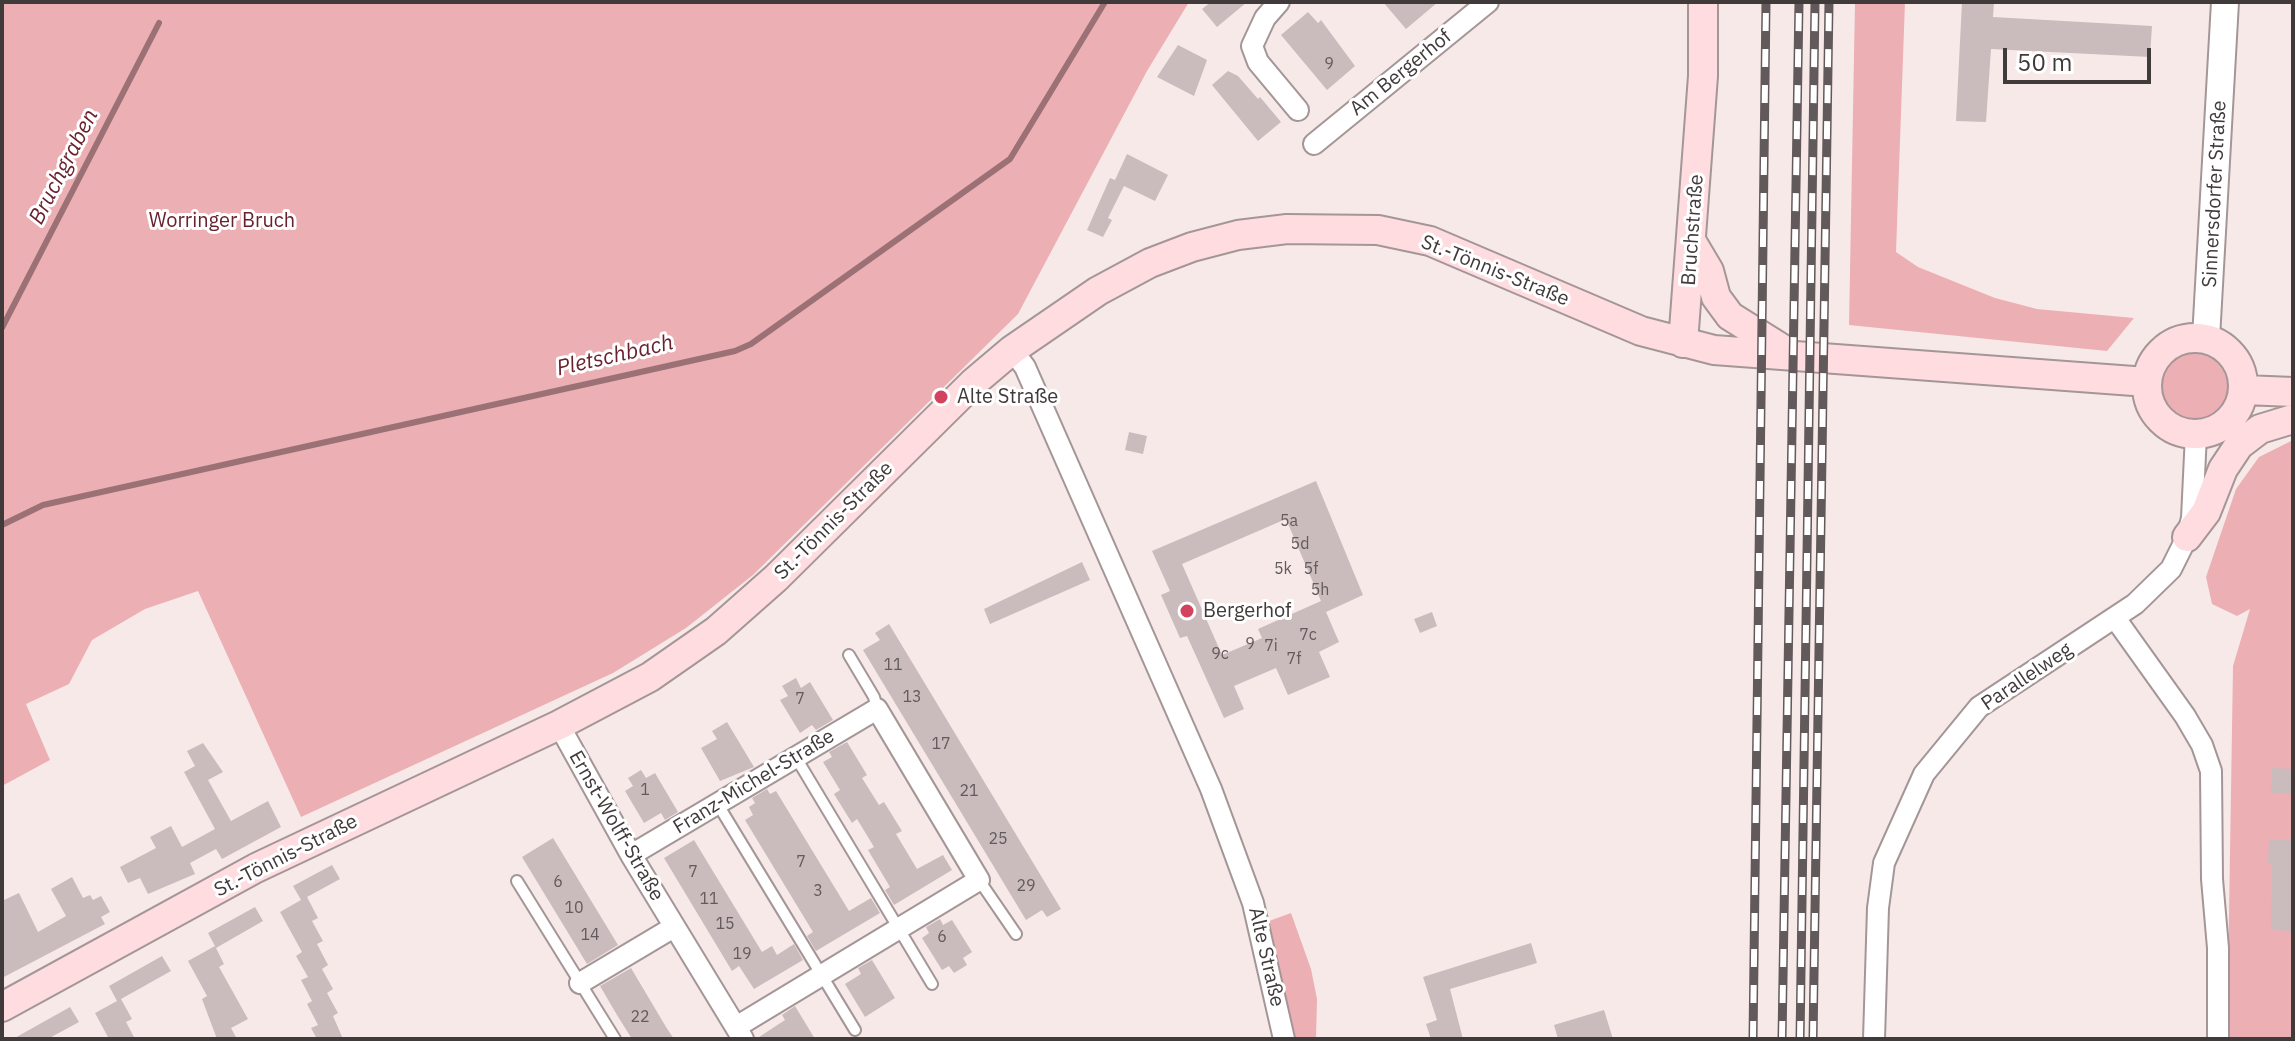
<!DOCTYPE html>
<html>
<head>
<meta charset="utf-8">
<style>
	body { margin:0 }
	#map { position:relative; width:2295px; height:1041px; overflow:hidden; background:#f8e9e9; font-family:"IBM Plex Sans",sans-serif }
	canvas { display:block }
	.frame { position:absolute; inset:0; border:4px solid #403a3b; pointer-events:none }
	.scale { position:absolute; left:2003px; top:48px; width:148px; height:36px; box-sizing:border-box; border:4px solid #403a3b; border-top:0; padding-left:10px; font-size:24px; line-height:28px; white-space:nowrap; color:#403a3b; -webkit-text-stroke:6px #fff; paint-order:stroke }
</style>
</head>
<body>
<div id="map">
<canvas width="2295" height="1041"></canvas>
<div class="frame"></div>
<div class="scale">50 m</div>
</div>
<script>
const context = document.querySelector('canvas').getContext('2d');
context.lineJoin = 'round';
function paint(path, color) { context.fillStyle = color; context.fill(path, 'evenodd'); }
const shape = rows => new Path2D(rows.map(r => 'M' + r).join(''));
function stroke(path, color, width, dash) { context.strokeStyle = color; context.lineWidth = width; context.lineCap = dash ? 'butt' : 'round'; context.setLineDash(dash || []); context.stroke(path); }
function write(font, color, halo, rows, align = 'center') {
  context.font = font + ' "IBM Plex Sans",sans-serif'; context.lineWidth = 6; context.setLineDash([]); context.textBaseline = 'middle'; context.strokeStyle = halo; context.fillStyle = color; for (const [text, x, y, turn = 0] of rows) {
    context.save(); context.translate(x, y); context.rotate((+turn || 0) * Math.PI / 180); context.textAlign = isNaN(turn) ? turn : align; if (halo) context.strokeText(text, 0, 0); context.fillText(text, 0, 0); context.restore();
  }
}
paint(shape([
	[2,2,1189,2,1147,71,1018,314,753,575,686,628,613,673,301,817,198,591,145,609,92,640,69,684,26,704,50,760,2,786],
	[1855,2,1905,2,1896,252,1918,267,1995,298,2037,309,2134,318,2107,351,1849,325],
	'2161 386a37 37 0 1 1 74 0a37 37 0 1 1-74 0Z',
	[2293,440,2293,1039,2227,1039,2233,666,2250,609,2237,616,2212,604,2206,577,2236,489,2259,457],
	[1291,913,1311,969,1317,999,1316,1039,1291,1039,1267,926,1269,921]
]), '#ecb0b4');
stroke(shape([
	[2,328,159,23],
	[2,525,43,505,735,351,751,344,1010,159,1105,2]
]), '#9c7175', 6);
paint(shape([
	[1211,2,1247,2,1217,27,1202,9],
	[1383,2,1438,2,1406,29],
	[1962,2,1994,2,1993,17,2152,26,2150,57,1991,49,1986,122,1956,121],
	[1308,12,1318,23,1321,20,1355,66,1327,90,1281,35],
	[1178,45,1207,60,1194,96,1157,77],
	[1228,71,1238,76,1258,99,1260,97,1281,122,1258,141,1212,85],
	[1127,154,1168,175,1155,201,1124,186,1108,218,1112,220,1103,237,1087,230,1110,178,1115,180],
	[1129,432,1147,436,1143,454,1125,450],
	[1316,481,1363,595,1326,612,1339,642,1319,652,1330,677,1288,695,1276,668,1234,686,1244,709,1224,718,1187,636,1180,638,1161,595,1170,591,1152,551],
	[1286,519,1321,601,1258,629,1262,638,1222,655,1182,564],
	[1082,562,1090,580,990,624,984,609],
	[1432,612,1437,626,1420,633,1414,619],
	[889,624,1061,909,1047,917,1042,910,1026,920,1023,915,866,655,863,650,880,640,875,633],
	[796,678,801,688,810,682,833,720,816,730,812,725,800,733,780,700,788,696,782,686],
	[727,722,754,767,720,781,701,748,717,739,712,731],
	[847,742,867,775,862,778,879,805,884,802,902,831,896,834,917,869,943,855,952,870,894,905,885,890,890,887,868,850,874,847,857,819,852,823,834,794,840,790,823,762,832,757,829,752],
	[203,743,223,772,208,780,231,821,268,801,281,827,222,859,216,849,190,863,195,874,148,894,140,878,128,883,120,867,156,848,150,837,171,826,182,847,215,829,184,772,195,766,187,751],
	[2272,768,2293,769,2293,794,2271,794],
	[641,770,646,778,655,773,678,812,665,820,661,813,644,823,625,791,633,786,628,778],
	[767,789,770,794,776,791,849,911,871,898,880,913,816,951,807,936,813,932,745,820,753,815,749,807,755,803,752,798],
	[553,838,618,945,587,964,522,857],
	[694,840,762,952,772,946,777,955,794,944,803,960,754,989,739,966,732,971,664,858],
	[2269,840,2293,840,2293,931,2271,930,2272,863,2268,863],
	[332,865,340,879,307,897,318,918,312,921,323,941,317,944,328,965,322,969,333,989,327,993,338,1013,333,1016,343,1039,317,1039,311,1028,318,1025,307,1004,312,1001,301,980,308,977,296,956,302,952,280,912,301,900,293,886],
	[72,877,83,898,90,895,93,900,101,896,110,912,101,917,105,924,2,978,2,901,19,893,38,932,66,916,51,889],
	[255,907,263,921,216,948,208,933],
	[940,919,943,925,952,920,972,952,963,958,967,965,954,973,949,966,942,970,922,938,929,933,926,927],
	[1531,943,1537,963,1450,989,1463,1039,1431,1039,1426,1024,1437,1020,1423,977],
	[215,946,224,964,219,967,248,1019,231,1028,237,1039,217,1039,202,999,207,996,188,961],
	[162,956,171,971,121,999,132,1019,126,1022,135,1039,109,1039,95,1013,117,1001,109,986],
	[872,960,895,998,865,1017,845,984,861,974,858,968],
	[631,968,666,1027,674,1039,632,1039,617,1015,600,986],
	[795,1006,815,1039,756,1039,785,1020,782,1015],
	[70,1007,79,1022,55,1035,48,1039,13,1039],
	[1604,1010,1613,1039,1558,1039,1554,1025]
]), '#cabbbc');
const service = shape([
	[849,655,874,697,877,709],
	[795,756,932,984],
	[717,803,855,1030],
	[979,880,1016,934],
	[517,881,615,1039]
]);
const minor = shape([
	[1279,2,1265,18,1252,46,1258,62,1298,110],
	[1314,144,1488,2],
	[1012,350,1025,367,1211,789,1253,903,1284,1039],
	[2115,618,2185,716,2202,745,2211,771,2212,879,2218,948,2218,1039],
	[559,725,631,855,743,1039],
	[631,855,877,709,979,880,736,1027],
	[580,983,674,927],
	[1874,1039,1878,908,1884,863,1924,774,1979,707,2135,604,2171,569,2187,537,2192,518,2196,434]
]);
const tertiary = shape([
	[2206,338,2225,2]
]);
const secondary = shape([
	[1693,244,1709,271,1716,297,1730,316,1789,353],
	'2147 386a48 48 0 1 1 96 0a48 48 0 1 1-96 0Z',
	[1683,343,1703,76,1703,2],
	[2244,390,2293,392],
	[2187,537,2206,512,2223,469,2239,445,2260,429,2293,419],
	[2,1007,256,868,559,725,650,677,716,631,776,578,973,383,1012,350,1098,291,1150,263,1192,247,1238,235,1287,229,1378,230,1430,241,1641,331,1714,350,2147,382]
]);
stroke(service, '#a49697', 14);
stroke(minor, '#a49697', 24);
stroke(tertiary, '#a49697', 30);
stroke(secondary, '#a49697', 32);
stroke(service, '#fff', 10);
stroke(minor, '#fff', 20);
stroke(tertiary, '#fff', 26);
stroke(secondary, '#fedce0', 28);
const rail = shape([
	[1753,1039,1766,2],
	[1782,1039,1799,2],
	[1800,1039,1815,2],
	[1813,1039,1829,2]
]);
stroke(rail, '#61595a', 9);
stroke(rail, '#fff', 6, [18]);
for (const [x, y, r, color] of [
	[941,397,8,"#d3435d"],
	[1187,611,8,"#d3435d"]
]) { const dot = new Path2D(); dot.arc(x, y, r, 0, 2 * Math.PI); context.fillStyle = color; context.fill(dot); stroke(dot, '#fff', 3); }
write('16px', '#625a5b', null, [
	["9",1329,64],
	["5a",1289,521],
	["5d",1300,544],
	["5k",1283,569],
	["5f",1311,569],
	["5h",1320,590],
	["7c",1308,635],
	["9",1250,644],
	["7i",1271,646],
	["9c",1220,654],
	["7f",1294,659],
	["11",893,665],
	["13",912,697],
	["7",800,699],
	["17",941,744],
	["1",645,790],
	["21",969,791],
	["25",998,839],
	["7",801,862],
	["7",693,872],
	["6",558,882],
	["29",1026,886],
	["3",818,891],
	["11",709,899],
	["10",574,908],
	["15",725,924],
	["14",590,935],
	["6",942,937],
	["19",742,954],
	["22",640,1017]
]);
write('20px', '#403a3b', '#fff', [
	["Am Bergerhof",1401,73,-39],
	["Sinnersdorfer Straße",2215,194,-87],
	["Bruchstraße",1693,230,-86],
	["St.-Tönnis-Straße",1495,271,22],
	["St.-Tönnis-Straße",834,521,-45],
	["Parallelweg",2027,677,-34],
	["Franz-Michel-Straße",754,782,-31],
	["Ernst-Wolff-Straße",616,826,60],
	["St.-Tönnis-Straße",286,856,-27],
	["Alte Straße",1266,957,77]
]);
write('20px', '#69212d', '#fff', [
	["Worringer Bruch",222,221]
]);
write('20px', '#403a3b', '#fff', [
	["Alte Straße",957,397],
	["Bergerhof",1203,611]
], 'left');
write('italic 22px', '#6a222f', '#fff', [
	["Bruchgraben",64,167,-63],
	["Pletschbach",615,356,-13]
]);
</script>
</body>
</html>
